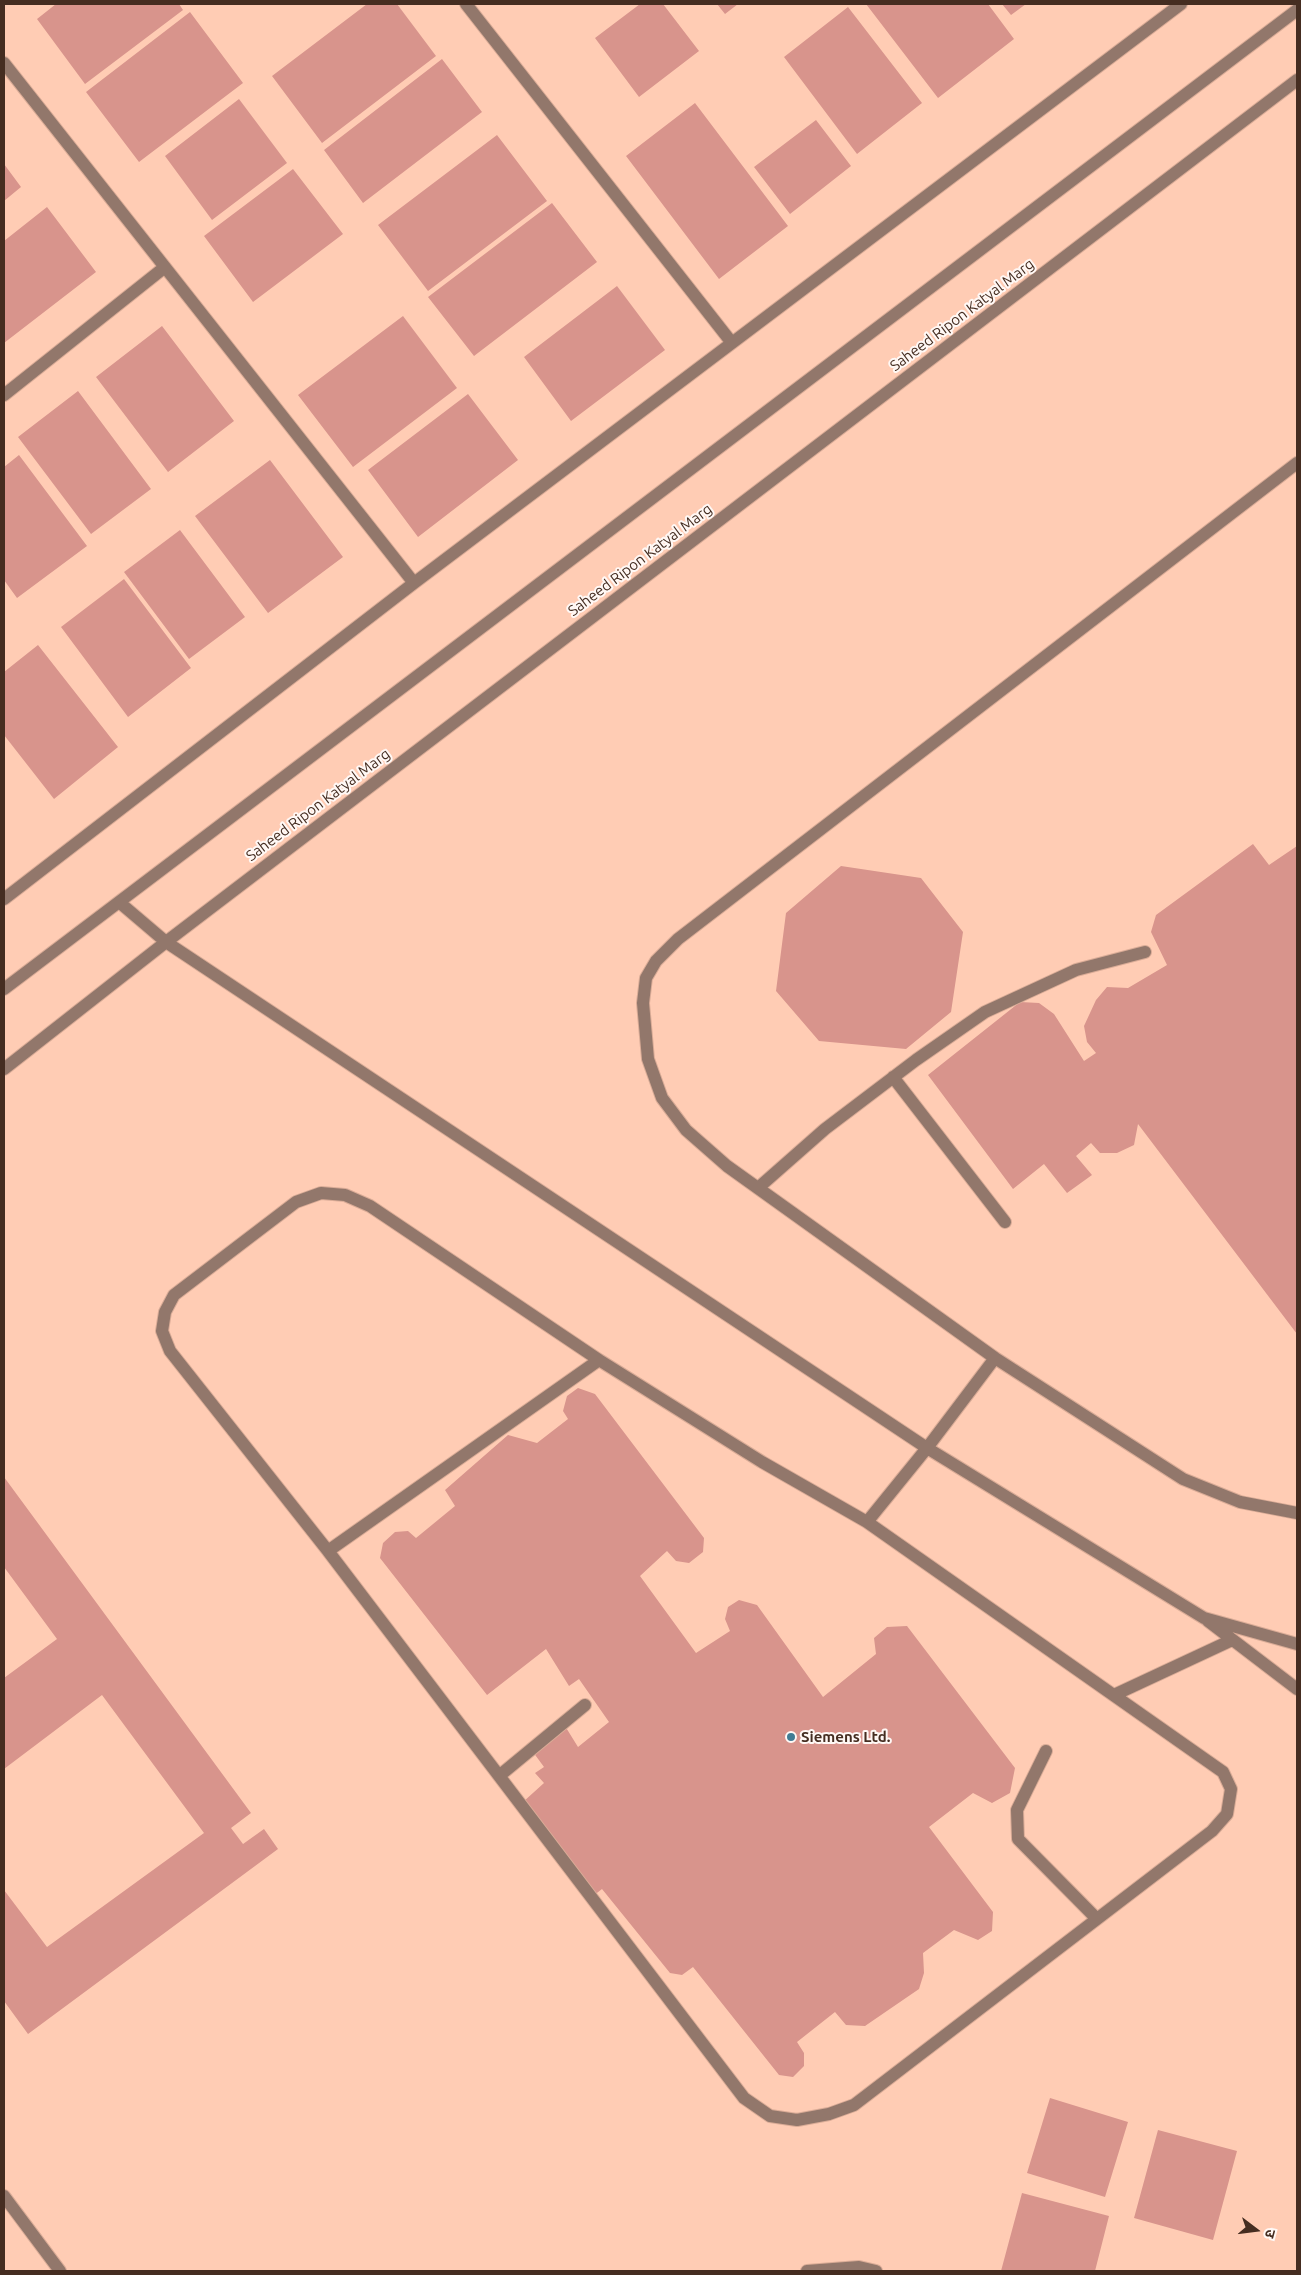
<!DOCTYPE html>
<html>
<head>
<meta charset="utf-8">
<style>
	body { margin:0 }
	#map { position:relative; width:1301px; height:2275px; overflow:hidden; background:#ffccb4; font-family:Ubuntu,"Noto Sans Devanagari",sans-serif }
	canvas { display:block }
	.frame { position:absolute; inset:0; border:5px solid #452d21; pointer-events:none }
	.north { position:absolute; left:1231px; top:2205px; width:50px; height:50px; -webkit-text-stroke:4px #fff8f5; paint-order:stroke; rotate:105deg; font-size:14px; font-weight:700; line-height:20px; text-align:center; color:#452d21 }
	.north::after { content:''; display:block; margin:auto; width:18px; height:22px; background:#452d21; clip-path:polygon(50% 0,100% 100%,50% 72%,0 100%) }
</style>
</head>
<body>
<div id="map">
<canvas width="1301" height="2275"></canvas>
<div class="frame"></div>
<div class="north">उ</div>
</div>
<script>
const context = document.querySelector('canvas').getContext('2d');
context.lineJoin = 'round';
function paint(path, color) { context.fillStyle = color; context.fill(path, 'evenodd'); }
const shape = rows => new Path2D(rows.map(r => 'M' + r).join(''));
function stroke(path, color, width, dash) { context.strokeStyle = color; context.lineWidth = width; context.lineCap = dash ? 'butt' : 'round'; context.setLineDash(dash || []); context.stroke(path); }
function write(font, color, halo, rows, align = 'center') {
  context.font = font + ' Ubuntu,sans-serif'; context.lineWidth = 4; context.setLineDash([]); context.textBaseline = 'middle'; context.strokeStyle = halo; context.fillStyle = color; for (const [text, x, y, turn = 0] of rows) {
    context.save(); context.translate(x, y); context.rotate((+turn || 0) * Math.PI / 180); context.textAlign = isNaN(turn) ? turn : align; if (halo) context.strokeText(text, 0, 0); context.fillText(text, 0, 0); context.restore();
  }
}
paint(shape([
	[56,4,179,4,183,10,85,84,37,19],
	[367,4,397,4,436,56,322,143,272,76],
	[640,4,663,4,699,51,639,97,595,38],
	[717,4,738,4,725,14],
	[866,4,988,4,1014,39,938,98],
	[1002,4,1026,4,1011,15],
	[848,7,922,103,857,154,784,57],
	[190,12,243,83,139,162,86,92],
	[442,59,482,112,363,203,324,150],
	[239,99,287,163,212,220,165,156],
	[695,103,788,226,719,279,626,156],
	[816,120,851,166,790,214,754,167],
	[497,135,547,201,428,291,378,225],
	[4,164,21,187,4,201],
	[293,169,343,234,253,302,204,236],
	[552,203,597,262,474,356,428,297],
	[47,207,96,272,4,343,4,241],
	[617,286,665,350,571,421,524,357],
	[403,316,457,388,353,467,298,395],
	[162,326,234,421,168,472,96,377],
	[78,391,151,489,91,534,18,437],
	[468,394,518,460,418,537,368,470],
	[19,455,87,546,17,598,4,580,4,467],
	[270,460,343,557,268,613,195,516],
	[180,530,245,617,189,659,124,572],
	[124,579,191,668,128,717,61,627],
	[38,645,118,747,54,799,4,735,4,672],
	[1253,844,1269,865,1297,846,1297,1334,1138,1124,1134,1145,1117,1153,1100,1153,1091,1143,1076,1156,1092,1175,1067,1193,1044,1164,1013,1189,928,1075,1020,1002,1039,1003,1054,1014,1084,1061,1096,1053,1087,1042,1084,1026,1096,1000,1107,987,1128,988,1167,965,1151,932,1156,915],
	[841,866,921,878,963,932,951,1012,906,1049,819,1041,776,991,786,913],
	[578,1388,595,1394,704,1538,703,1552,689,1563,676,1561,667,1551,640,1576,696,1653,730,1631,725,1619,728,1607,739,1600,757,1605,823,1697,876,1654,874,1638,887,1627,907,1626,1015,1768,1010,1793,992,1803,973,1793,929,1827,993,1912,992,1931,978,1940,954,1930,923,1953,924,1973,919,1989,865,2026,846,2025,835,2012,797,2042,804,2053,804,2066,793,2077,779,2075,693,1967,682,1975,670,1973,602,1889,593,1896,523,1802,544,1783,535,1773,544,1767,533,1752,565,1726,578,1747,609,1722,579,1679,569,1686,546,1649,487,1695,380,1558,383,1543,395,1532,408,1531,416,1538,455,1506,445,1490,508,1435,537,1443,568,1419,563,1411,567,1396],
	[4,1477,251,1813,231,1828,243,1844,264,1829,278,1849,28,2034,4,2001,4,1890,47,1947,204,1833,102,1695,4,1769,4,1678,57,1639,4,1567],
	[1050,2098,1128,2122,1105,2197,1027,2173],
	[1158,2130,1237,2151,1213,2240,1134,2218],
	[1022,2193,1109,2216,1095,2271,1001,2271]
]), '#d8948c');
const minor = shape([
	[466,4,732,343],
	[4,63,414,583],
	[4,395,165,267],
	[4,899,414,583,1181,4],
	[119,902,166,942,927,1448,1204,1618,1297,1644],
	[4,989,1297,10],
	[4,1069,166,942,1297,80],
	[893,1077,1005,1222],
	[758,1188,825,1129,916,1060,985,1012,1076,970,1145,952],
	[995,1358,727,1166,686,1130,662,1098,648,1059,643,1003,646,978,656,961,678,939,1297,463],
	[867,1522,762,1462,599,1360,328,1551,744,2098,770,2116,797,2120,829,2114,854,2105,1212,1831,1227,1814,1231,1789,1223,1772,867,1522,927,1448,995,1358,1183,1479,1240,1502,1297,1513],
	[328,1551,170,1351,162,1331,165,1312,174,1295,296,1202,321,1193,345,1195,370,1206,599,1360],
	[1208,1621,1297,1689],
	[1114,1695,1232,1640],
	[1046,1751,1017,1810,1018,1839,1096,1918],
	[499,1776,585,1705],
	[4,2196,60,2271],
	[807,2271,859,2267,876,2271]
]);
stroke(minor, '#daac97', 14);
stroke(minor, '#92776b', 12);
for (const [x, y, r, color] of [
	[791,1737,5,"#417c94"]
]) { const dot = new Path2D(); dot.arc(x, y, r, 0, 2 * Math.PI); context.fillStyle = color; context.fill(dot); stroke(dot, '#fff8f5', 2); }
write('15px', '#452d21', '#fff8f5', [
	["Saheed Ripon Katyal Marg",962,315,-37],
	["Saheed Ripon Katyal Marg",640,560,-37],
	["Saheed Ripon Katyal Marg",318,805,-37]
]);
write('bold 15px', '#452d21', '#fff8f5', [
	["Siemens Ltd.",801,1737]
], 'left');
</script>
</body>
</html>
